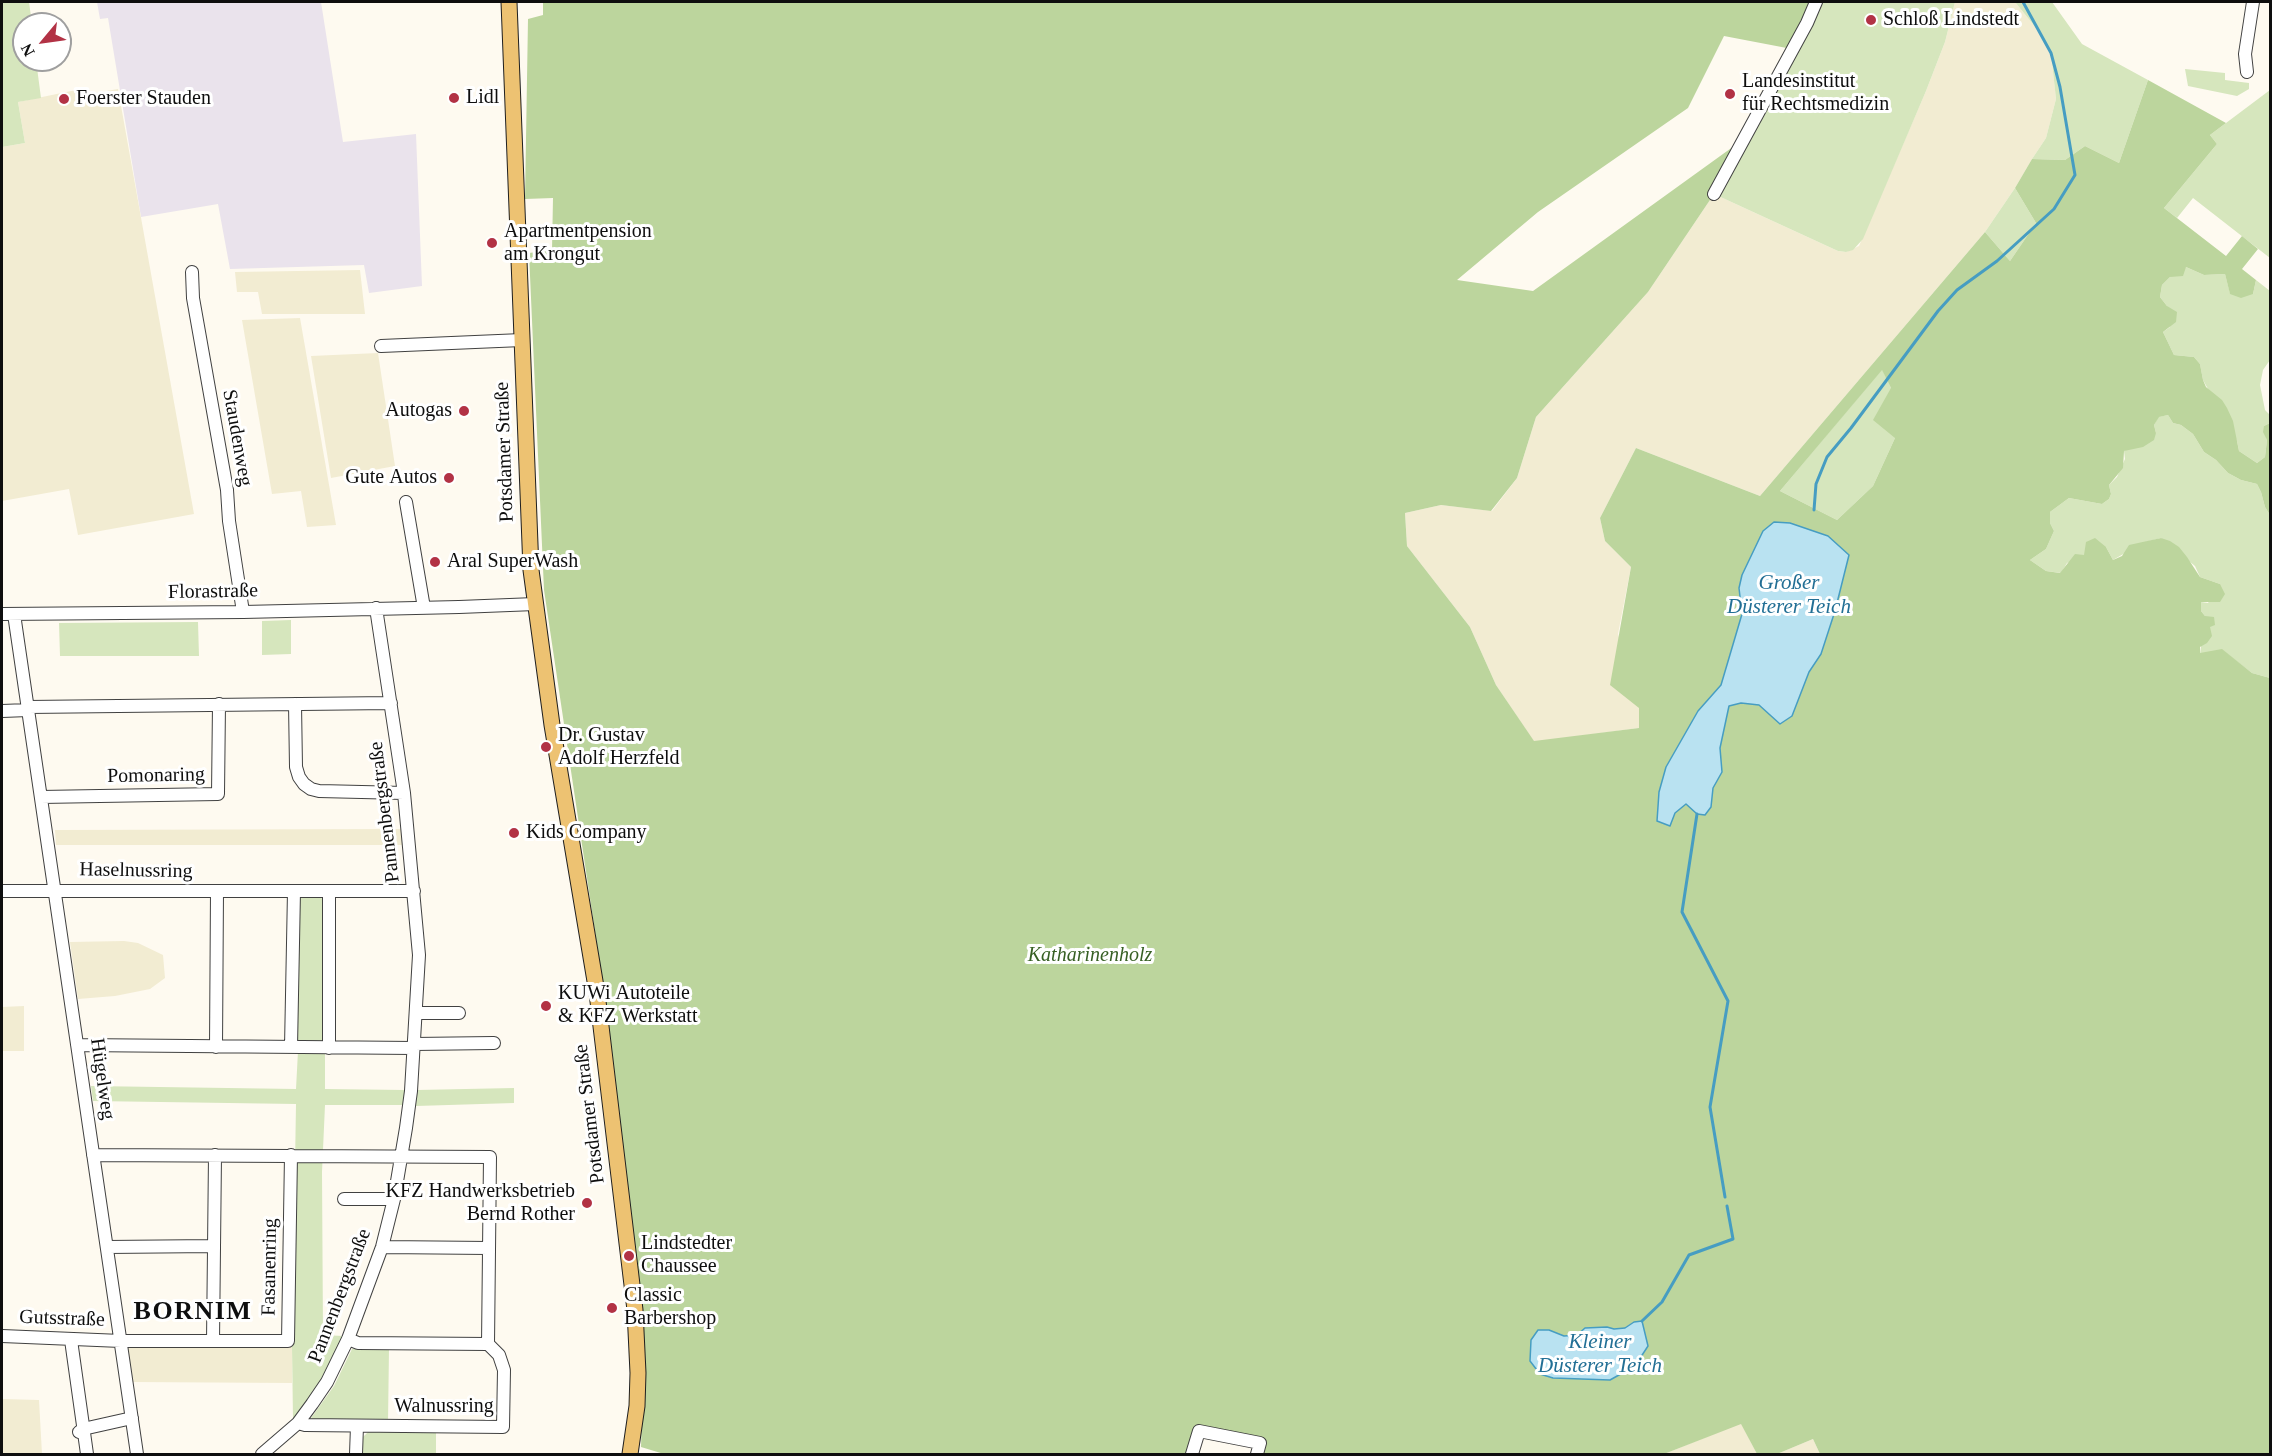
<!DOCTYPE html>
<html>
<head>
<meta charset="utf-8">
<style>
	body { margin:0 }
	#map { position:relative; width:2272px; height:1456px; overflow:hidden; background:#fefaf0; font-family:"Times New Roman",serif }
	canvas { display:block }
	.frame { position:absolute; inset:0; border:3px solid #0e0e0e; pointer-events:none }
	.north { position:absolute; left:12px; top:12px; width:60px; height:60px; box-sizing:border-box; background:#fff; border:2px solid #9f9f9f; border-radius:50%; rotate:241deg; font-size:16px; font-weight:700; line-height:24px; text-align:center; color:#0e0e0e }
	.north::after { content:''; display:block; margin:auto; width:21px; height:27px; background:#b23245; clip-path:polygon(50% 0,100% 100%,50% 72%,0 100%) }
</style>
</head>
<body>
<div id="map">
<canvas width="2272" height="1456"></canvas>
<div class="frame"></div>
<div class="north">N</div>
</div>
<script>
const context = document.querySelector('canvas').getContext('2d');
context.lineJoin = 'round';
function paint(path, color) { context.fillStyle = color; context.fill(path, 'evenodd'); }
const shape = rows => new Path2D(rows.map(r => 'M' + r).join(''));
function stroke(path, color, width, dash) { context.strokeStyle = color; context.lineWidth = width; context.lineCap = dash ? 'butt' : 'round'; context.setLineDash(dash || []); context.stroke(path); }
function write(font, color, halo, rows, align = 'center') {
  context.font = font + ' "Times New Roman",serif'; context.lineWidth = 6; context.setLineDash([]); context.textBaseline = 'middle'; context.strokeStyle = halo; context.fillStyle = color; for (const [text, x, y, turn = 0] of rows) {
    context.save(); context.translate(x, y); context.rotate((+turn || 0) * Math.PI / 180); context.textAlign = isNaN(turn) ? turn : align; if (halo) context.strokeText(text, 0, 0); context.fillText(text, 0, 0); context.restore();
  }
}
paint(shape([
	[97,2,321,2,343,142,416,134,422,286,369,293,364,265,230,269,218,204,141,217,108,18,100,19]
]), '#eae3ec');
paint(shape([
	[1955,2,2015,2,2036,28,2051,53,2056,99,2046,138,2032,159,2015,188,1985,232,1760,496,1636,448,1600,518,1605,541,1631,567,1618,634,1639,708,1639,728,1534,742,1496,685,1470,627,1407,546,1405,513,1441,505,1492,511,1517,478,1536,417,1648,292,1714,194,1838,251,1846,252,1859,246,1926,91,1945,42],
	[118,89,194,514,78,535,69,489,2,501,2,147,25,143,18,102,76,90,77,96],
	[360,270,365,314,262,314,258,292,237,292,235,272],
	[300,318,336,525,307,527,301,491,272,494,242,320],
	[378,353,395,466,331,478,311,356],
	[401,829,404,845,56,845,55,830],
	[124,941,138,943,163,955,165,978,150,989,115,996,78,999,70,942],
	[24,1006,24,1051,2,1051,2,1007],
	[127,1346,292,1347,292,1383,132,1382],
	[2,1399,39,1400,42,1454,2,1454],
	[1741,1423,1757,1454,1664,1454],
	[1813,1439,1820,1454,1777,1454]
]), '#f2ecd2');
paint(shape([
	[2,2,29,2,32,24,24,24,24,60,36,60,41,98,18,102,25,143,2,147],
	[1816,2,1955,2,1945,42,1926,91,1863,239,1853,250,1846,252,1838,251,1714,194],
	[2015,2,2052,2,2082,44,2148,80,2119,163,2085,146,2065,160,2032,159,2046,138,2056,99,2051,53,2036,28],
	[2185,69,2225,73,2225,80,2249,83,2249,89,2237,96,2188,86],
	[2270,90,2270,258,2193,198,2177,218,2164,208,2217,144,2210,135],
	[2015,188,2036,223,2010,261,1985,232],
	[2186,267,2204,275,2225,274,2230,293,2253,294,2256,280,2270,291,2270,360,2263,370,2260,385,2265,410,2270,415,2270,423,2264,426,2267,440,2265,457,2257,463,2239,451,2237,441,2203,380,2200,364,2194,357,2174,355,2163,332,2170,327,2167,306,2160,297,2162,285,2170,277],
	[1882,369,1891,388,1895,438,1873,486,1837,520,1780,491],
	[2168,415,2173,423,2181,425,2193,434,2204,452,2216,460,2228,473,2241,480,2257,484,2261,492,2265,507,2270,515,2270,678,2252,673,2222,650,2200,654,2205,616,2201,611,2201,602,2208,603,2220,584,2200,577,2195,566,2161,538,2142,543,2113,560,2106,547,2067,563,2061,573,2046,571,2030,560,2046,549,2054,531,2050,523,2050,512,2069,498,2102,504,2109,499,2111,494,2109,485,2117,477,2125,459,2124,451,2156,433,2154,425,2158,417],
	[291,620,291,654,262,655,262,621],
	[198,622,199,656,60,656,59,623],
	[304,895,319,896,326,902,325,1038,321,1042,299,1042,296,1038,297,903],
	[298,1051,323,1051,325,1054,325,1089,405,1090,404,1105,325,1105,322,1172,323,1335,343,1336,321,1383,293,1420,292,1347,296,1104,93,1101,91,1086,296,1089],
	[514,1088,514,1103,416,1106,417,1090],
	[352,1349,389,1349,388,1422,314,1422,311,1418,334,1386],
	[369,1431,436,1432,436,1454,362,1454,362,1438]
]), '#d6e6bd');
paint(shape([
	[543,2,1816,2,1792,49,1724,36,1688,108,1538,212,1457,280,1533,291,1741,141,1714,194,1648,292,1536,417,1517,478,1491,511,1441,505,1405,513,1407,546,1470,627,1496,685,1534,741,1639,728,1639,708,1610,685,1631,567,1605,541,1600,518,1636,448,1760,496,1985,232,2010,261,2036,223,2015,188,2032,159,2065,160,2085,146,2119,163,2148,80,2226,123,2210,135,2217,144,2164,208,2226,256,2242,236,2258,249,2242,269,2256,280,2253,294,2241,298,2230,294,2225,274,2204,275,2186,267,2183,276,2170,277,2162,285,2160,297,2167,306,2177,312,2176,322,2163,332,2174,355,2194,357,2200,364,2203,380,2206,387,2222,400,2227,408,2233,421,2239,451,2257,463,2265,457,2267,440,2263,432,2264,426,2270,423,2270,515,2265,507,2261,492,2257,484,2241,480,2228,473,2216,460,2204,452,2193,434,2181,425,2173,423,2168,415,2159,417,2154,425,2156,433,2154,440,2143,447,2124,451,2123,468,2109,485,2111,494,2109,499,2102,504,2069,498,2050,512,2050,523,2054,531,2046,549,2030,560,2046,571,2060,573,2075,554,2084,555,2086,542,2095,538,2106,547,2113,560,2122,556,2129,545,2161,538,2170,541,2179,547,2187,557,2200,577,2220,584,2225,594,2220,602,2201,602,2201,611,2205,616,2214,617,2215,625,2210,627,2212,636,2207,643,2200,647,2200,653,2222,649,2252,673,2270,678,2270,1454,1820,1454,1813,1439,1777,1454,1757,1454,1741,1424,1664,1454,1257,1454,1260,1444,1199,1431,1186,1454,664,1454,641,1447,644,1348,604,992,544,590,529,253,552,250,553,198,525,199,528,19,543,15],
	[1882,370,1891,388,1873,420,1895,438,1873,486,1837,520,1780,491],
	[1790,523,1828,536,1839,587,1835,611,1821,653,1809,672,1792,716,1780,724,1759,705,1741,703,1729,706,1720,748,1722,772,1713,787,1711,807,1686,803,1675,813,1659,792,1666,767,1698,711,1721,685,1742,614,1739,588,1742,576,1756,546],
	[1634,1322,1648,1346,1635,1366,1610,1380,1553,1378,1549,1330,1564,1336,1577,1335,1585,1328,1607,1327,1614,1329,1625,1328]
]), '#bcd59d');
const water = shape([
	[1774,522,1790,523,1828,536,1849,555,1835,611,1821,654,1809,672,1792,716,1780,724,1759,705,1741,703,1729,706,1720,748,1722,772,1713,788,1711,807,1705,815,1697,814,1686,804,1675,813,1670,826,1657,821,1659,792,1666,767,1698,711,1721,685,1742,614,1739,588,1742,575,1763,531,1774,522],
	[1642,1321,1648,1346,1635,1366,1610,1380,1553,1378,1540,1374,1530,1361,1531,1340,1538,1330,1549,1330,1564,1336,1577,1335,1585,1328,1607,1327,1614,1329,1625,1328,1634,1322,1642,1321]
]);
paint(water, '#b9e2f1');
stroke(water, '#469dc2', 1.5);
stroke(shape([
	[1814,510,1816,484,1827,457,1851,428,1938,311,1957,290,1997,261,2054,209,2075,175,2060,87,2051,53,2023,2],
	[1697,814,1682,912,1728,1001,1710,1107,1725,1197],
	[1642,1321,1662,1302,1689,1255,1733,1239,1727,1206]
]), '#469dc2', 3);
const minor = shape([
	[2247,72,2245,54,2253,2],
	[1714,194,1807,23,1816,2],
	[192,272,193,298,227,490,229,521,243,612],
	[381,346,522,340],
	[406,502,424,608],
	[2,614,243,612,459,607,535,604],
	[14,614,137,1454],
	[295,704,296,767,299,777,304,784,311,789,319,791,404,793],
	[28,707,391,703],
	[2,711,28,710],
	[41,797,218,794,219,704],
	[2,891,414,891],
	[416,1013,459,1013],
	[414,1044,494,1043],
	[77,1045,414,1048],
	[216,1047,217,891],
	[291,1047,294,891],
	[329,1048,329,892],
	[93,1155,490,1157,488,1344],
	[344,1199,394,1199],
	[107,1247,214,1246],
	[382,1247,489,1248],
	[2,1336,121,1341,288,1341,291,1155],
	[71,1340,87,1454],
	[213,1341,215,1155],
	[298,1423,305,1425,503,1427,504,1370,499,1355,488,1344,358,1343,348,1339],
	[79,1432,83,1429,132,1418],
	[262,1454,298,1423,312,1404,327,1382,348,1339,382,1247,394,1199,406,1128,411,1091,419,955,404,793,376,608],
	[356,1454,357,1426],
	[1192,1454,1199,1431,1260,1443,1257,1454]
]);
const major = shape([
	[509,2,531,570,552,725,597,993,635,1310,638,1373,637,1406,630,1454]
]);
stroke(minor, '#414141', 14);
stroke(major, '#1f1f1f', 17);
stroke(minor, '#fff', 12);
stroke(major, '#edc272', 15);
for (const [x, y, r, color] of [
	[1871,20,6,"#b23245"],
	[1730,94,6,"#b23245"],
	[454,98,6,"#b23245"],
	[64,99,6,"#b23245"],
	[492,243,6,"#b23245"],
	[464,411,6,"#b23245"],
	[449,478,6,"#b23245"],
	[435,562,6,"#b23245"],
	[546,747,6,"#b23245"],
	[514,833,6,"#b23245"],
	[546,1006,6,"#b23245"],
	[587,1203,6,"#b23245"],
	[629,1256,6,"#b23245"],
	[612,1308,6,"#b23245"]
]) { const dot = new Path2D(); dot.arc(x, y, r, 0, 2 * Math.PI); context.fillStyle = color; context.fill(dot); stroke(dot, '#fff', 2); }
write('20px', '#0e0e0e', '#fff', [
	["Schloß Lindstedt",1883,20],
	["Landesinstitut",1742,82],
	["für Rechtsmedizin",1742,105],
	["Lidl",466,98],
	["Foerster Stauden",76,99],
	["Apartmentpension",504,232],
	["am Krongut",504,255],
	["Autogas",452,411,"right"],
	["Gute Autos",437,478,"right"],
	["Aral SuperWash",447,562],
	["Dr. Gustav",558,736],
	["Adolf Herzfeld",558,759],
	["Kids Company",526,833],
	["KUWi Autoteile",558,994],
	["& KFZ Werkstatt",558,1017],
	["KFZ Handwerksbetrieb",575,1192,"right"],
	["Bernd Rother",575,1215,"right"],
	["Lindstedter",641,1244],
	["Chaussee",641,1267],
	["Classic",624,1296],
	["Barbershop",624,1319]
], 'left');
write('20px', '#0e0e0e', '#fff', [
	["Staudenweg",237,438,80],
	["Potsdamer Straße",505,452,-92],
	["Florastraße",213,592,-1],
	["Pomonaring",156,776,-1],
	["Pannenbergstraße",385,812,-97],
	["Haselnussring",136,871,1],
	["Hügelweg",102,1079,82],
	["Potsdamer Straße",590,1114,-97],
	["Fasanenring",270,1267,-89],
	["Pannenbergstraße",340,1296,-69],
	["Gutsstraße",62,1319,2],
	["Walnussring",444,1407]
]);
write('italic 20px', '#376024', '#fff', [
	["Katharinenholz",1090,956]
]);
write('italic 21px', '#226f95', '#fff', [
	["Großer",1789,583],
	["Düsterer Teich",1789,607],
	["Kleiner",1600,1342],
	["Düsterer Teich",1600,1366]
]);
context.letterSpacing = '1.5px';
write('bold 26px', '#0e0e0e', '#fff', [
	["BORNIM",193,1312]
]);
context.letterSpacing = '0px';
</script>
</body>
</html>
